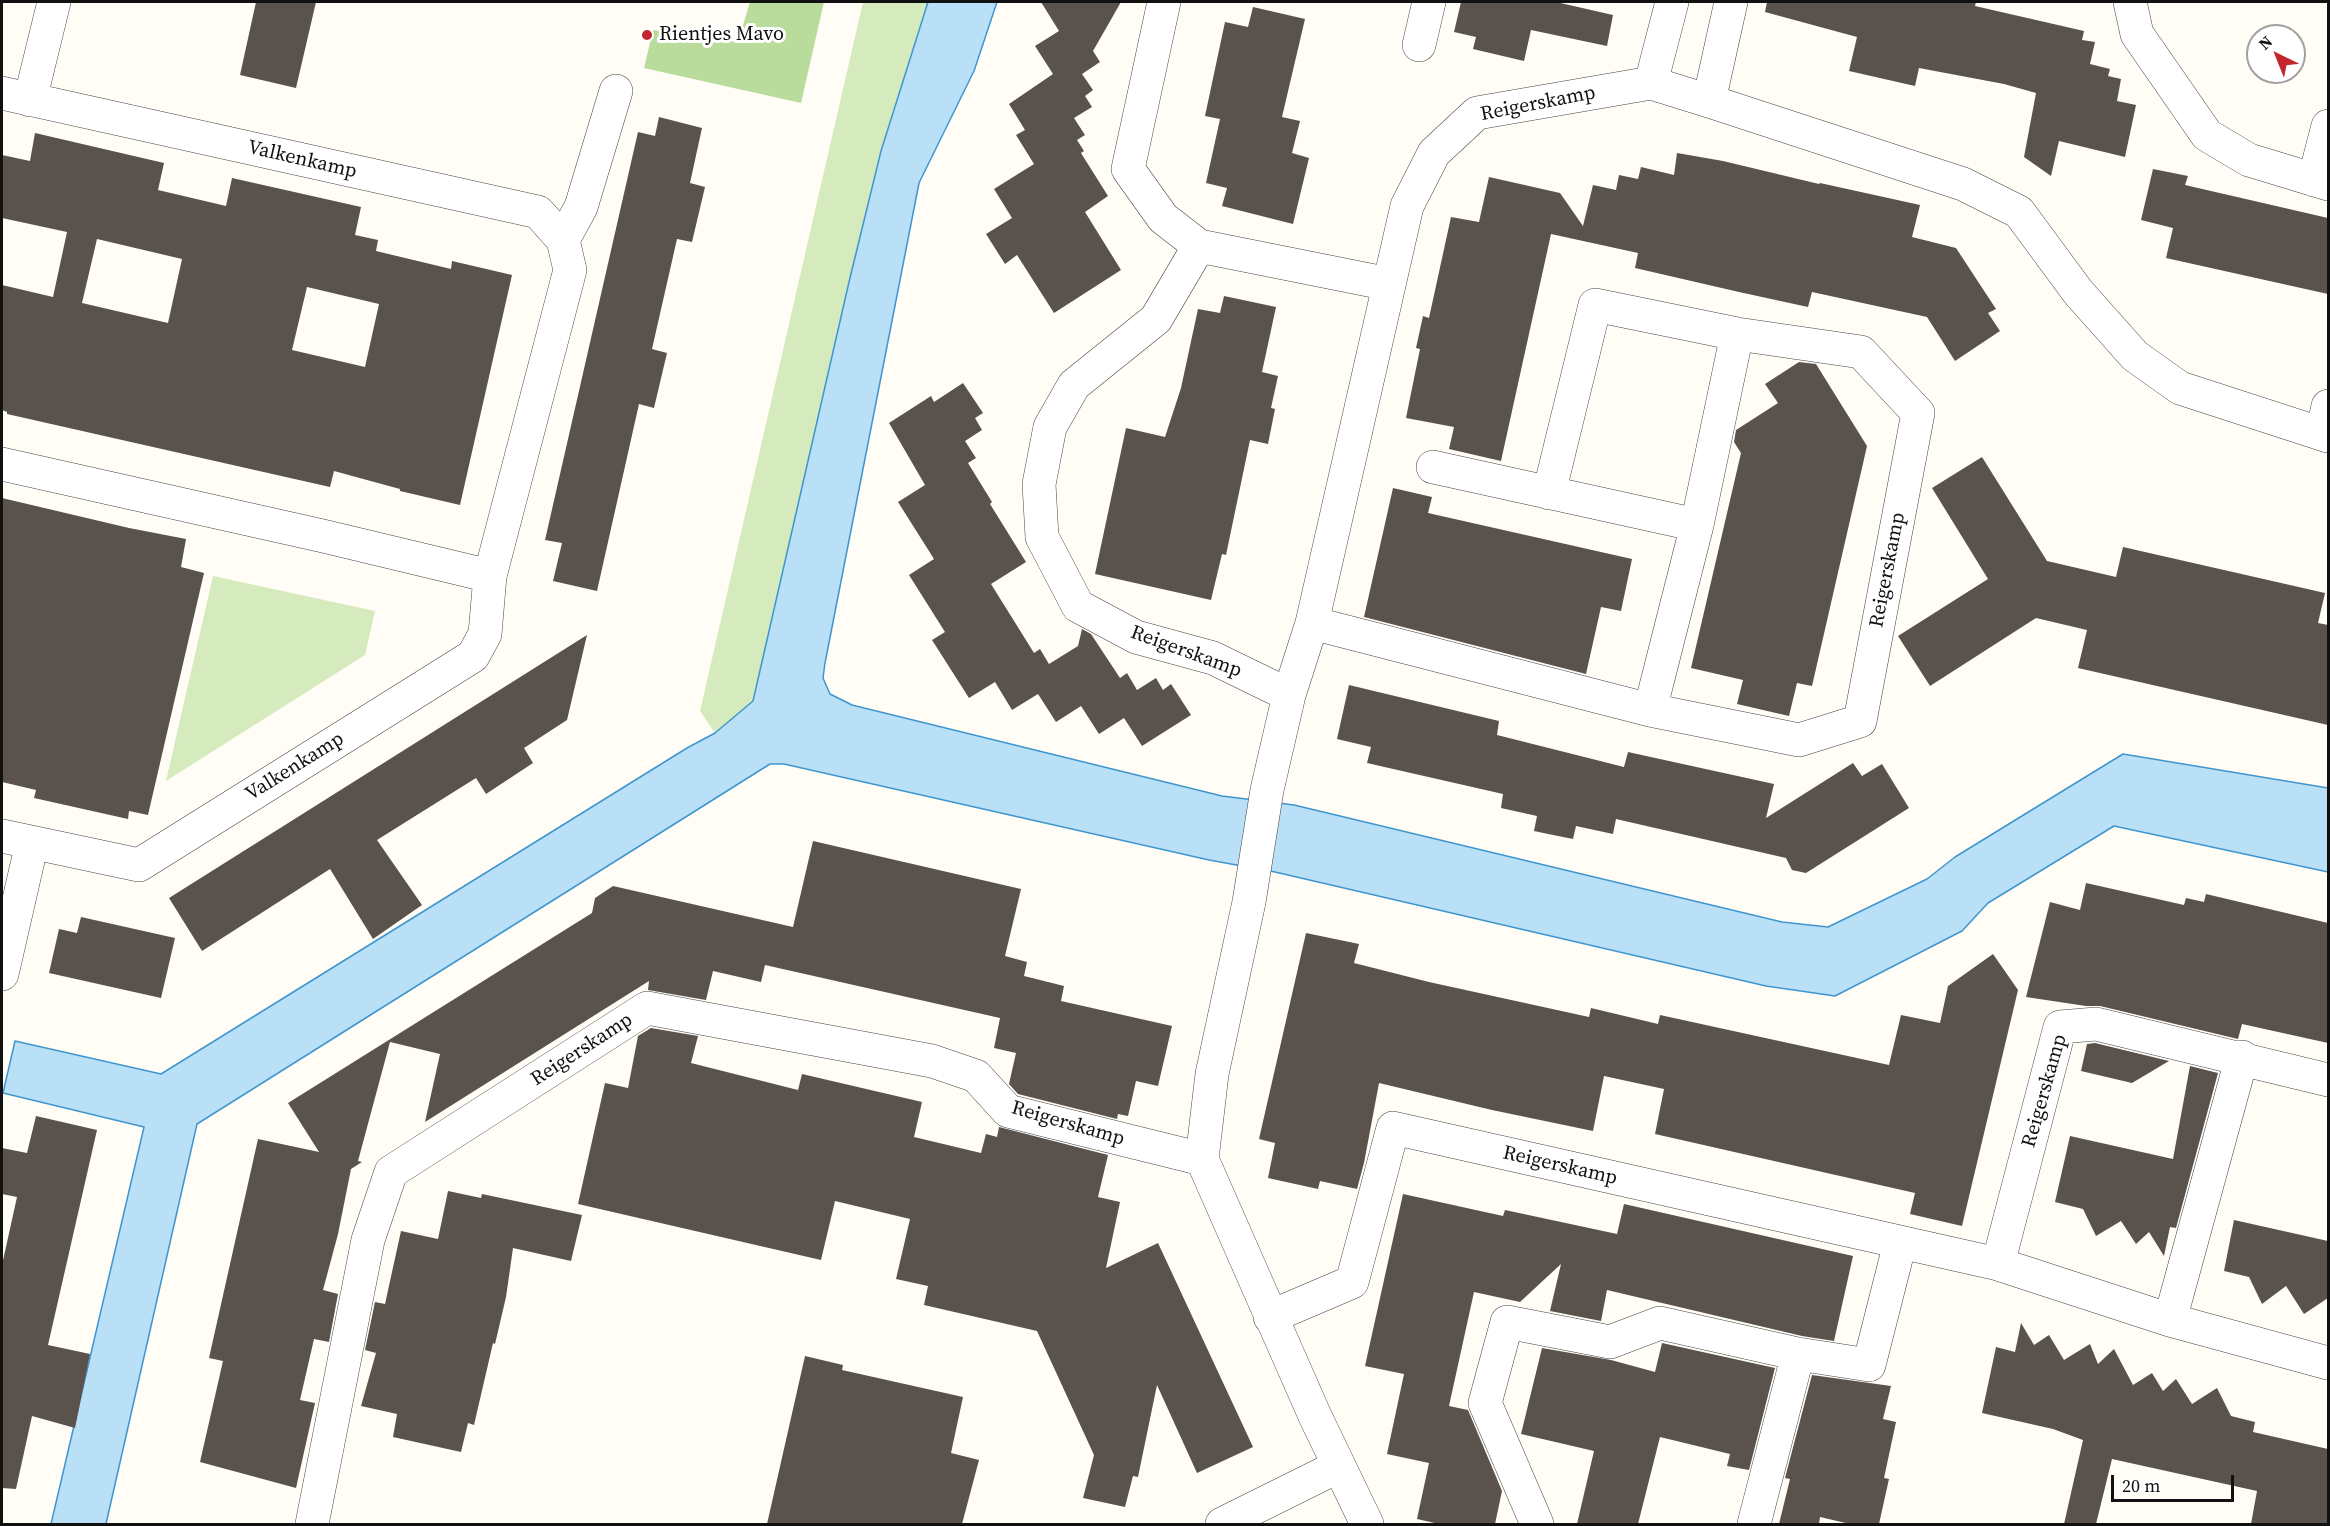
<!DOCTYPE html>
<html>
<head>
<meta charset="utf-8">
<style>
	body { margin:0 }
	#map { position:relative; width:2330px; height:1526px; overflow:hidden; background:#fffdf5; font-family:"Source Serif 4",serif }
	canvas { display:block }
	.frame { position:absolute; inset:0; border:3px solid #111; pointer-events:none }
	.north { position:absolute; left:2246px; top:24px; width:60px; height:60px; box-sizing:border-box; background:#fff; border:2px solid #a0a0a0; border-radius:50%; rotate:317deg; font-size:16px; font-weight:700; line-height:24px; text-align:center; color:#111 }
	.north::after { content:''; display:block; margin:auto; width:21px; height:27px; background:#c4262e; clip-path:polygon(50% 0,100% 100%,50% 72%,0 100%) }
	.scale { position:absolute; left:2111px; top:1475px; width:123px; height:27px; box-sizing:border-box; border:3px solid #111; border-top:0; padding-left:8px; font-size:18px; line-height:21px; white-space:nowrap; color:#111; -webkit-text-stroke:4px #fff; paint-order:stroke }
</style>
</head>
<body>
<div id="map">
<canvas width="2330" height="1526"></canvas>
<div class="frame"></div>
<div class="north">N</div>
<div class="scale">20 m</div>
</div>
<script>
const context = document.querySelector('canvas').getContext('2d');
context.lineJoin = 'round';
function paint(path, color) { context.fillStyle = color; context.fill(path, 'evenodd'); }
const shape = rows => new Path2D(rows.map(r => 'M' + r).join(''));
function stroke(path, color, width, dash) { context.strokeStyle = color; context.lineWidth = width; context.lineCap = dash ? 'butt' : 'round'; context.setLineDash(dash || []); context.stroke(path); }
function write(font, color, halo, rows, align = 'center') {
  context.font = font + ' "Source Serif 4",serif'; context.lineWidth = 6; context.setLineDash([]); context.textBaseline = 'middle'; context.strokeStyle = halo; context.fillStyle = color; for (const [text, x, y, turn = 0] of rows) {
    context.save(); context.translate(x, y); context.rotate((+turn || 0) * Math.PI / 180); context.textAlign = isNaN(turn) ? turn : align; if (halo) context.strokeText(text, 0, 0); context.fillText(text, 0, 0); context.restore();
  }
}
paint(shape([
	[863,2,928,2,881,151,849,282,753,701,715,733,700,711],
	[213,576,375,611,365,655,166,781]
]), '#d5ebbd');
paint(shape([
	[750,2,824,2,801,103,644,68,653,30,738,42]
]), '#b9dc9c');
const water = shape([
	[928,2,997,2,974,71,919,183,825,663,823,678,830,694,852,705,1222,796,1294,805,1782,922,1828,927,1927,879,1955,857,2123,754,2328,788,2328,872,2114,826,1988,903,1962,931,1835,996,1766,986,1275,872,1209,860,784,764,770,764,197,1124,106,1524,51,1524,144,1127,3,1093,15,1041,161,1074,687,748,715,733,753,701,849,282,881,151,928,2]
]);
paint(water, '#b9e0f7');
stroke(water, '#3f96cf', 1.5);
paint(shape([
	[256,2,316,2,296,88,240,75],
	[1041,2,1121,2,1093,51,1100,62,1082,74,1093,90,1085,96,1092,107,1074,118,1085,135,1077,140,1084,151,1081,153,1108,196,1085,212,1121,270,1054,313,1017,255,1005,264,986,234,1012,218,994,189,1034,164,1016,135,1025,130,1009,104,1053,74,1035,46,1059,31],
	[1461,2,1556,2,1613,15,1607,46,1531,30,1524,61,1473,49,1476,37,1454,32],
	[1767,2,1976,2,1975,6,2084,31,2082,40,2095,42,2090,64,2110,69,2108,76,2121,79,2117,101,2136,105,2125,157,2059,141,2051,176,2024,157,2036,93,2004,84,1919,68,1915,86,1849,71,1857,37,1765,12],
	[1253,7,1305,19,1282,117,1300,121,1292,153,1309,158,1293,224,1222,206,1227,188,1206,183,1220,119,1205,116,1225,22,1248,27],
	[659,117,702,128,690,183,705,187,692,242,677,239,652,349,667,353,654,408,639,404,597,591,553,581,562,543,545,540,638,132,655,136],
	[35,133,164,163,158,190,226,206,232,178,361,207,355,235,378,240,376,251,451,269,452,261,512,275,460,505,400,491,400,489,334,471,330,487,7,414,7,412,2,410,2,285,53,297,67,232,2,218,2,155,30,161],
	[97,239,182,259,168,323,82,303],
	[307,287,379,304,365,367,292,350],
	[1677,153,1723,161,1819,184,1820,183,1920,205,1912,237,1956,248,1996,309,1988,313,2000,331,1955,361,1927,317,1812,292,1808,307,1739,292,1635,268,1638,253,1551,234,1501,461,1449,449,1454,427,1406,418,1420,349,1416,348,1423,316,1429,318,1451,217,1479,222,1489,177,1560,193,1583,226,1593,185,1616,190,1619,175,1638,179,1641,167,1674,175],
	[2153,169,2188,176,2185,185,2328,218,2328,294,2166,258,2173,228,2141,220],
	[1224,296,1276,307,1262,372,1278,376,1271,408,1275,409,1268,444,1250,440,1226,555,1222,554,1211,600,1095,574,1126,428,1165,437,1181,388,1198,309,1220,313],
	[1799,362,1816,364,1867,446,1812,686,1797,683,1789,716,1737,704,1743,680,1691,668,1741,453,1734,442,1736,430,1778,403,1765,384],
	[963,383,983,413,975,418,982,430,965,441,976,458,968,463,992,502,990,504,1026,562,991,584,1034,653,1040,649,1049,664,1078,646,1082,629,1091,634,1120,678,1127,673,1137,690,1156,678,1163,690,1171,684,1191,715,1142,746,1124,718,1099,734,1081,706,1056,722,1038,694,1012,710,995,682,969,698,932,640,945,632,909,575,934,559,898,502,925,485,889,423,931,396,934,402],
	[1982,457,2047,561,2116,577,2123,547,2325,593,2318,623,2328,625,2328,725,2078,668,2087,630,2036,618,1930,686,1898,636,1988,579,1932,488],
	[1393,488,1432,497,1428,513,1632,559,1621,611,1601,607,1586,674,1364,617],
	[2,498,129,528,186,539,181,567,204,573,148,815,129,811,128,819,34,798,36,790,2,782],
	[587,635,567,720,524,748,533,763,486,794,476,778,377,840,422,905,373,939,330,869,202,951,169,898],
	[1349,685,1499,721,1497,735,1624,767,1628,752,1774,784,1766,818,1853,763,1862,776,1882,764,1909,808,1806,873,1792,870,1786,858,1616,819,1613,834,1576,826,1573,839,1553,835,1534,831,1537,816,1501,808,1503,794,1367,763,1371,747,1337,739],
	[813,841,1021,889,1005,956,1027,962,1024,976,1064,986,1061,1001,1172,1026,1158,1086,1136,1081,1128,1116,1118,1114,1117,1119,1018,1094,1009,1084,1016,1053,994,1048,1000,1018,765,965,761,982,713,971,706,1000,648,990,649,981,425,1122,440,1054,390,1042,358,1161,362,1162,351,1169,338,1234,323,1290,338,1294,329,1342,314,1339,300,1400,315,1403,296,1488,200,1462,223,1361,209,1358,258,1139,319,1152,288,1103,592,913,595,898,613,886,793,927],
	[2086,883,2184,905,2186,898,2204,902,2206,894,2328,923,2328,1043,2242,1024,2238,1039,2100,1006,2086,1006,2026,997,2050,902,2080,910],
	[81,917,175,938,161,998,49,973,59,929,77,933],
	[1306,933,1359,944,1354,963,1429,982,1589,1017,1591,1008,1658,1024,1660,1015,1889,1065,1901,1015,1940,1023,1948,986,1993,954,2018,990,1962,1226,1910,1214,1915,1193,1655,1134,1664,1089,1604,1076,1593,1131,1492,1110,1379,1083,1364,1163,1357,1189,1320,1181,1318,1189,1268,1178,1275,1143,1259,1139],
	[651,1028,698,1036,691,1063,798,1090,802,1074,922,1102,914,1137,981,1153,986,1134,997,1137,999,1127,1108,1155,1098,1197,1120,1202,1106,1268,1158,1243,1253,1447,1197,1473,1157,1385,1138,1477,1133,1476,1125,1507,1083,1498,1094,1455,1037,1331,924,1305,928,1286,896,1279,910,1219,835,1201,821,1260,578,1204,605,1083,628,1088,638,1036],
	[2095,1043,2169,1061,2132,1083,2081,1071,2087,1044],
	[2190,1066,2218,1073,2176,1228,2170,1227,2164,1256,2149,1232,2136,1244,2121,1221,2096,1236,2083,1209,2055,1202,2070,1136,2173,1159],
	[36,1116,97,1130,48,1345,90,1354,75,1428,32,1416,16,1489,2,1488,2,1265,17,1197,2,1194,2,1148,27,1153],
	[448,1191,481,1198,482,1194,582,1215,571,1261,513,1248,506,1297,495,1344,493,1343,474,1425,468,1423,461,1452,393,1437,397,1414,361,1406,376,1353,365,1350,375,1302,385,1304,401,1231,438,1239],
	[1403,1194,1503,1216,1505,1210,1617,1234,1624,1204,1853,1256,1834,1341,1802,1336,1607,1290,1601,1321,1550,1311,1561,1264,1520,1302,1474,1292,1449,1406,1468,1410,1502,1491,1495,1524,1439,1524,1417,1519,1429,1463,1387,1454,1404,1374,1365,1366],
	[2234,1220,2328,1241,2328,1298,2304,1314,2286,1286,2262,1304,2249,1277,2224,1271],
	[2021,1323,2034,1345,2049,1335,2064,1360,2090,1344,2098,1364,2114,1349,2133,1385,2152,1373,2163,1391,2176,1379,2192,1404,2217,1388,2231,1416,2255,1422,2253,1432,2328,1449,2328,1524,2251,1524,2257,1491,2112,1459,2096,1524,2064,1524,2083,1440,2053,1429,1982,1413,1996,1347,2015,1352],
	[1662,1343,1775,1368,1749,1470,1727,1466,1730,1454,1660,1437,1638,1524,1577,1524,1594,1451,1521,1434,1542,1348,1611,1360,1655,1372],
	[805,1356,843,1365,842,1370,963,1397,951,1453,979,1460,962,1524,767,1524],
	[1812,1375,1891,1386,1883,1419,1896,1422,1884,1478,1889,1479,1879,1524,1850,1524,1820,1517,1819,1524,1779,1524,1790,1479,1785,1478]
]), '#5a524d');
const minor = shape([
	[1164,2,1128,169,1163,218,1199,246,1389,284],
	[2130,2,2137,34,2207,135,2249,160,2328,184],
	[1419,45,1429,2],
	[1651,83,1672,2],
	[2,93,538,212,563,240,570,270,490,576,485,634,473,656,139,865,2,836],
	[30,100,54,2],
	[1709,101,1731,2],
	[2314,180,2328,126],
	[563,240,581,207,616,91],
	[1199,246,1156,319,1074,385,1050,427,1039,484,1042,537,1078,606,1136,637,1213,658,1289,695],
	[2322,434,2328,406],
	[2,464,323,536,490,576],
	[1433,467,1697,525],
	[1549,493,1595,305,1737,334,1861,352,1918,413,1860,721,1799,740,1650,710,1697,525,1737,334],
	[1312,623,1650,710],
	[2,974,32,843],
	[1998,1264,2170,1320,2328,1363],
	[1270,1317,1352,1282,1393,1128,1998,1264,2060,1027,2096,1024,2328,1080],
	[2170,1320,2242,1057],
	[312,1524,368,1240,391,1172,647,1008,932,1061,976,1076,1008,1111,1202,1159],
	[1222,1524,1339,1466],
	[1367,1524,1315,1416,1202,1159,1212,1074,1249,902,1267,790,1289,695,1312,623,1407,206,1434,153,1477,113,1651,83,1709,101,1963,184,2019,212,2078,292,2135,356,2180,388,2328,436],
	[1537,1524,1485,1403,1507,1322,1610,1342,1660,1323,1798,1354,1869,1365,1900,1243],
	[1754,1524,1798,1354]
]);
stroke(minor, '#444', 34);
stroke(minor, '#fff', 33);
for (const [x, y, r, color] of [
	[647,35,6,"#c4262e"]
]) { const dot = new Path2D(); dot.arc(x, y, r, 0, 2 * Math.PI); context.fillStyle = color; context.fill(dot); stroke(dot, '#fff', 2); }
write('20px', '#111', '#fff', [
	["Rientjes Mavo",659,35]
], 'left');
write('20px', '#111', '#fff', [
	["Reigerskamp",1538,104,-11],
	["Valkenkamp",302,160,13],
	["Reigerskamp",1888,570,-79],
	["Reigerskamp",1186,652,20],
	["Valkenkamp",295,767,-32],
	["Reigerskamp",582,1050,-33],
	["Reigerskamp",2045,1091,-74],
	["Reigerskamp",1068,1124,16],
	["Reigerskamp",1560,1166,13]
]);
</script>
</body>
</html>
